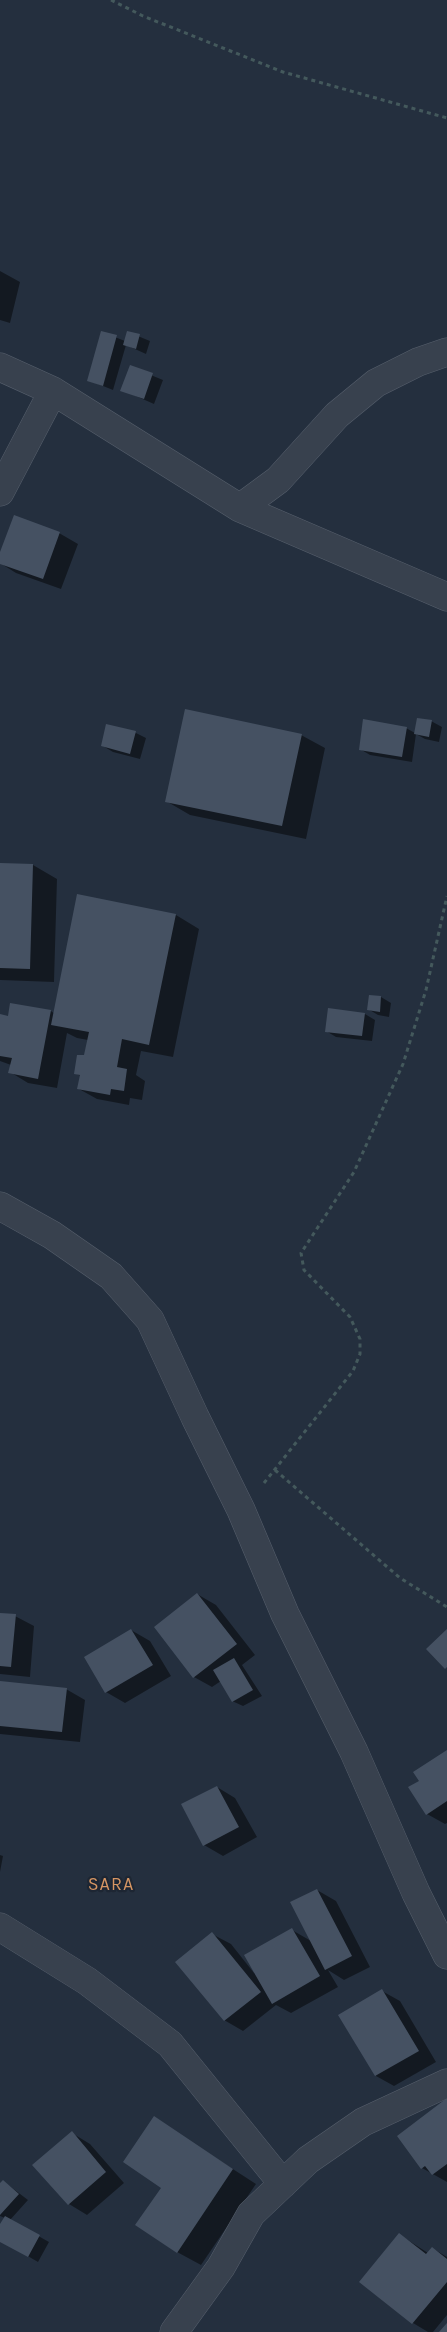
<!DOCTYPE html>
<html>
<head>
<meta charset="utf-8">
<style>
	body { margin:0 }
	canvas { display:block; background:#242f3e }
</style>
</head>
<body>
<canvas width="447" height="2332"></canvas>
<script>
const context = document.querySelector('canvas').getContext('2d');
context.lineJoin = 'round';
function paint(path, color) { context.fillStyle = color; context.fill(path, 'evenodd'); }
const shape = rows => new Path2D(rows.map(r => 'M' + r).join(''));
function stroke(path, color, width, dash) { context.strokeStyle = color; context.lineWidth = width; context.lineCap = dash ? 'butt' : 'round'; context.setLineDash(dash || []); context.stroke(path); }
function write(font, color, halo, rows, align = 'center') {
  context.font = font + ' Karla,sans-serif'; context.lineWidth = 4.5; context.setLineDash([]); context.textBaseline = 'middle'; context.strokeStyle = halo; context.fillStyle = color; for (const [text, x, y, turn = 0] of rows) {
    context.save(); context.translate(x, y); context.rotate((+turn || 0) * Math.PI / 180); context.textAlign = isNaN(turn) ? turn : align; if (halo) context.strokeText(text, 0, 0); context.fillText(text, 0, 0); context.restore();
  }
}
paint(shape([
	[0,271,20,282,10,323,0,320],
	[102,332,125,341,128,332,150,341,146,354,126,345,113,390,88,380],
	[131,367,163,380,154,404,122,390],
	[59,533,78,544,61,589,16,573,0,563,0,556],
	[431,721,442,727,439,742,425,739,416,734,412,762,370,755,360,749,406,728,415,733],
	[136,733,146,738,140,759,113,752,103,746],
	[301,735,325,748,306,839,190,815,166,801],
	[0,864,33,865,57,879,54,982,0,980],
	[176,915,199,929,173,1057,141,1051,136,1075,145,1081,142,1100,130,1098,129,1105,97,1099,79,1089,81,1076,75,1073,85,1057,88,1040,77,1038,67,1033,57,1088,28,1083,10,1072,11,1065,0,1061,0,1016,9,1017,51,1011,55,1014],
	[381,997,391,1003,389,1017,378,1015,368,1009],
	[329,1010,365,1014,375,1020,372,1041,336,1037,326,1031],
	[197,1594,216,1605,255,1655,242,1665,262,1696,243,1706,232,1701,221,1681,212,1687,194,1677],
	[0,1614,15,1616,34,1626,30,1677,0,1674],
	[131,1630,150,1641,171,1676,125,1703,106,1692],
	[0,1682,66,1689,85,1700,80,1742,0,1734],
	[447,1752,447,1823,445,1824,427,1814,421,1781],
	[217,1787,235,1798,257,1837,223,1856,204,1845],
	[0,1855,3,1856,0,1872],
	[317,1890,336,1901,370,1967,344,1980,328,1970,338,1987,291,2013,276,2005,243,2031,224,2020,212,1934,231,1944,254,1973,292,1930,311,1941],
	[382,1991,400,2001,436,2062,394,2086,376,2076],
	[447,2100,447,2182,422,2168],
	[154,2118,256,2184,201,2265,177,2252,163,2187],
	[72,2133,90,2144,124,2183,87,2215,69,2204],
	[3,2181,28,2200,10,2220,49,2242,38,2262,0,2240,0,2227,5,2218,0,2216,0,2185],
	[400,2235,428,2253,432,2248,447,2257,447,2315,433,2332,428,2332,413,2323,361,2282]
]), '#0007');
paint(shape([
	[101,331,117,335,103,386,87,381],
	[127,331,140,334,136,349,123,345],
	[130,365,153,373,144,399,120,391],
	[14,515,60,532,43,579,0,564,0,552],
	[185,709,302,734,282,826,165,802],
	[417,718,432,720,429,737,414,734],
	[363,719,407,727,402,757,359,750],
	[106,724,136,731,130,754,101,746],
	[0,863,33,864,30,969,0,968],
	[77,894,176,914,149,1045,122,1039,117,1067,127,1069,124,1091,111,1089,110,1095,77,1089,80,1075,74,1074,77,1055,84,1055,89,1032,51,1025],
	[369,995,381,996,380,1012,367,1010],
	[10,1003,51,1010,38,1079,8,1073,12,1058,0,1056,0,1014,8,1016],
	[328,1008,365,1013,362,1036,325,1032],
	[197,1593,237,1644,193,1678,154,1627],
	[0,1613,16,1614,11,1667,0,1666],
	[131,1629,153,1665,105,1693,84,1657],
	[447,1629,447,1667,445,1669,426,1649],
	[234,1658,253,1690,232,1702,213,1670],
	[0,1681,67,1688,62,1732,0,1726],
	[447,1750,447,1801,426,1815,408,1787,419,1781,413,1772],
	[217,1786,239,1827,203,1846,181,1804],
	[317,1889,352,1956,325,1970,290,1902],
	[292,1928,320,1976,272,2004,244,1955],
	[212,1932,261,1992,224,2021,175,1962],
	[382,1989,419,2051,375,2076,338,2015],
	[447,2098,447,2164,432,2175,425,2166,421,2169,397,2136],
	[154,2116,233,2169,177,2253,135,2225,161,2188,123,2162],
	[72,2131,106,2172,68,2205,32,2165],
	[3,2180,19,2194,0,2215,0,2183],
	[5,2216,40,2235,28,2257,0,2242,0,2224],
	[399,2233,426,2254,432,2247,447,2259,447,2282,412,2324,359,2282],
	[447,2323,447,2332,439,2332]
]), '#455162');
const minor = shape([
	[0,367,53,391,240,508,447,597],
	[0,492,53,391],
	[240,508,278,480,337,415,376,383,418,362,447,352],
	[0,1206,52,1235,111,1276,150,1320,195,1417,241,1510,285,1614,354,1752,416,1893,447,1955],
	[0,1927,87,1981,170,2044,283,2184],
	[174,2332,221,2267,251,2214,308,2160,363,2122,447,2083]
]);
stroke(minor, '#565f6c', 29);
stroke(shape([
	[111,0,143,16,283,72,447,118],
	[275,1470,400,1578,447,1607],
	[264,1483,353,1371,360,1354,360,1339,350,1317,304,1270,301,1253,354,1172,403,1064,426,990,447,896]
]), '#44595c', 3, [4, 4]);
stroke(minor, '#38414e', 28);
context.letterSpacing = '1px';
write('18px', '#d59563', '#1d2633', [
	["SARA",111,1885]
]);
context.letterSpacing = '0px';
</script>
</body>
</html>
